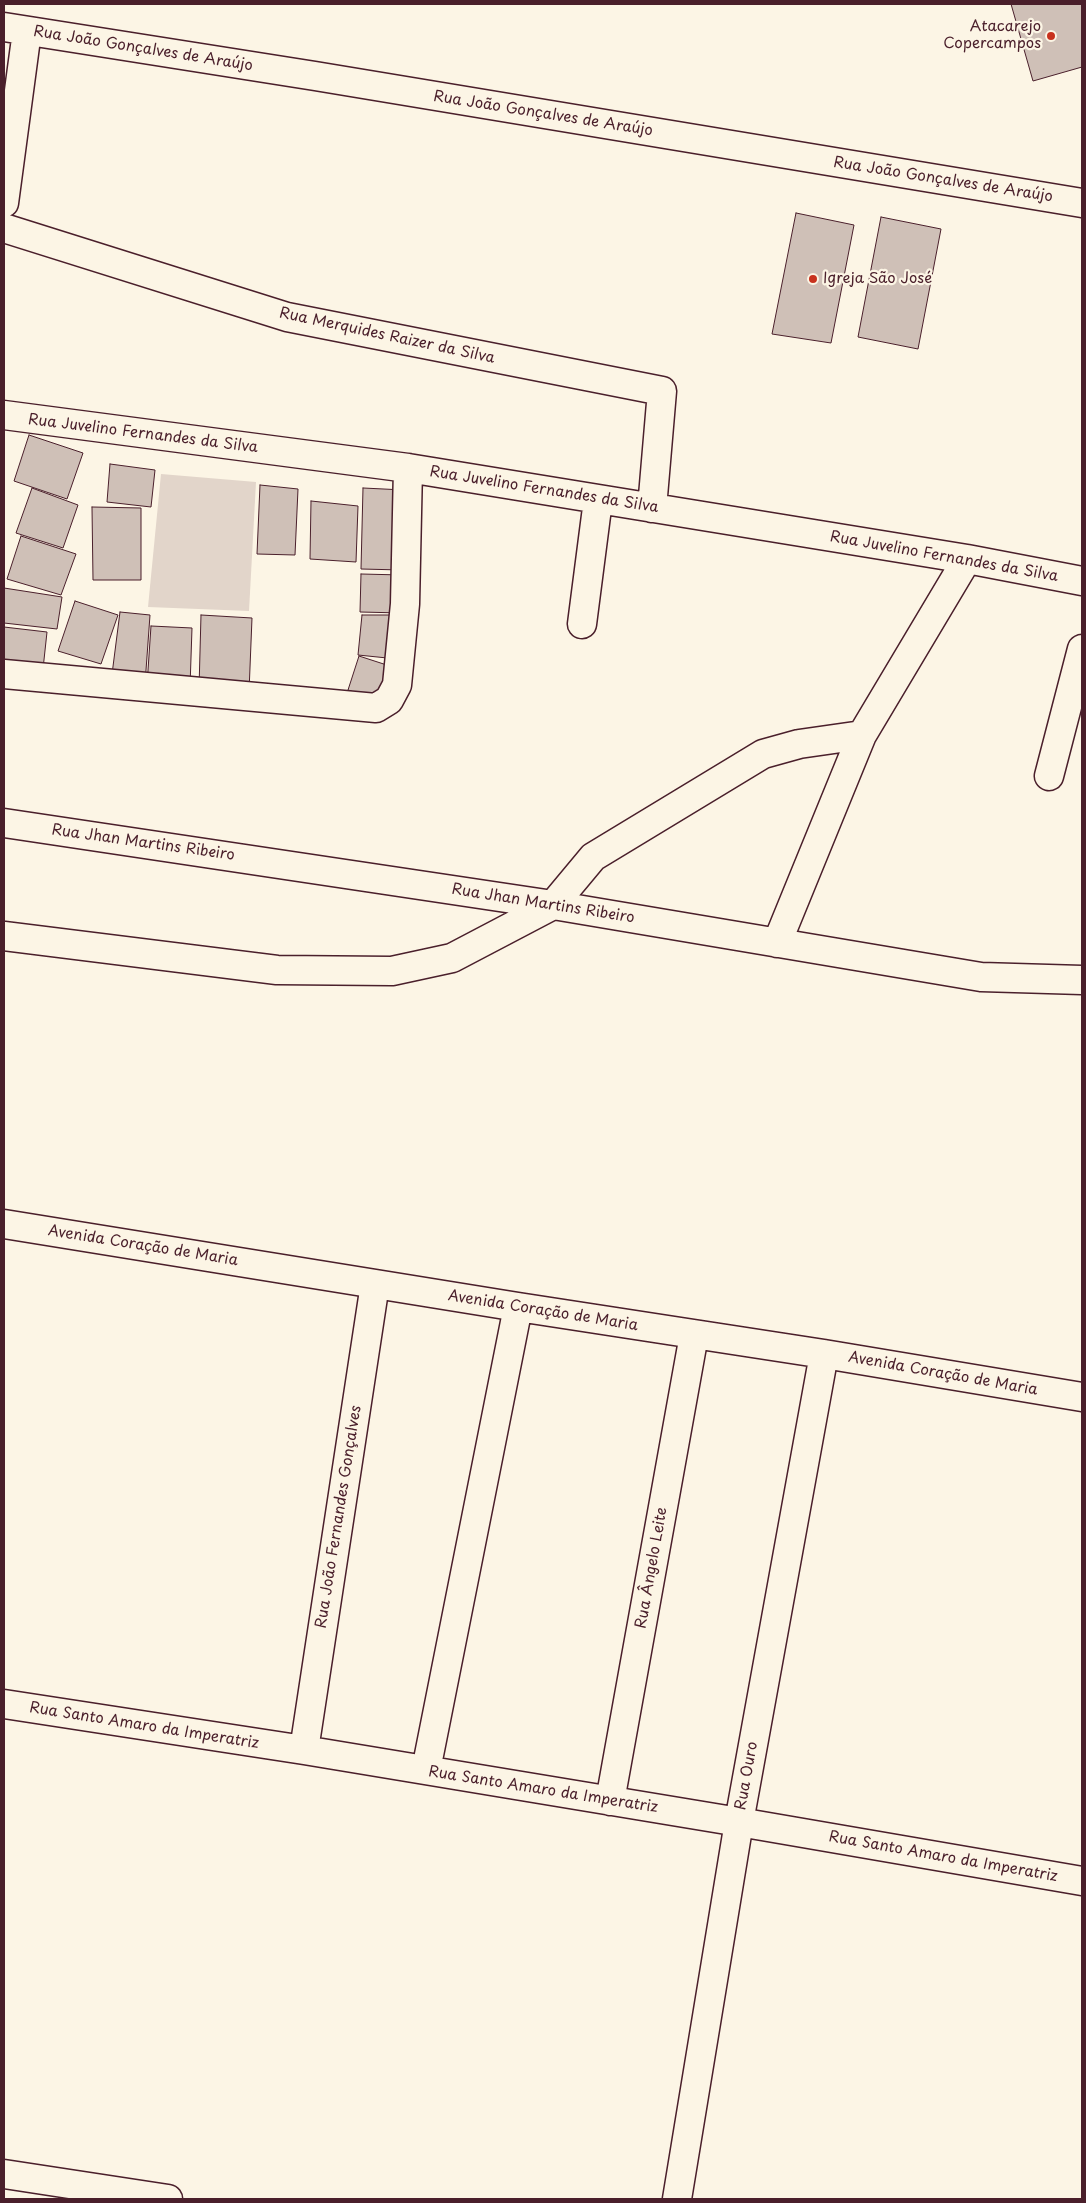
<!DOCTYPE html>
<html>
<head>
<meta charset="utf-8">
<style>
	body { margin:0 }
	#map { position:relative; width:1086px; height:2203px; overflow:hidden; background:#fcf5e5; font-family:"Playpen Sans",sans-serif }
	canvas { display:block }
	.frame { position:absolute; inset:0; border:5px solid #4a1f2b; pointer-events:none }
</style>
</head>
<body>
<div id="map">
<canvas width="1086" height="2203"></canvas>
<div class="frame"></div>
</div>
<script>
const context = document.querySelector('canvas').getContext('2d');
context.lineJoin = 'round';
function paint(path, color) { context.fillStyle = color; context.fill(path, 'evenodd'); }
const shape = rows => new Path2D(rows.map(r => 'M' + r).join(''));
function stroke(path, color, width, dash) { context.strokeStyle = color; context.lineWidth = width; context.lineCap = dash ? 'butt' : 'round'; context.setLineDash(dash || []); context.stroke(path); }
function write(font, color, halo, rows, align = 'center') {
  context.font = font + ' "Playpen Sans",sans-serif'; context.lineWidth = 4.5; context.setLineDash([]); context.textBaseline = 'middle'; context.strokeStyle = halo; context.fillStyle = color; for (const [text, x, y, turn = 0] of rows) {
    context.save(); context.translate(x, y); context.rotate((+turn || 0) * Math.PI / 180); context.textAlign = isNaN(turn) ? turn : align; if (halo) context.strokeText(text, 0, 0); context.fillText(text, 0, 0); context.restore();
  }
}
paint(shape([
	[161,474,256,482,249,611,148,607]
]), '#e2d5ca');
const building = shape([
	[1011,4,1082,4,1082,67,1033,81,1011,4],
	[796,213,854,225,831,343,772,334,796,213],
	[881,217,941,229,918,349,858,337,881,217],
	[29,435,83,453,67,499,14,481,29,435],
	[110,464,155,470,151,507,107,502,110,464],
	[260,485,298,489,295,555,257,554,260,485],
	[32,488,78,505,63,548,16,533,32,488],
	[363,488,404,490,402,570,361,569,363,488],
	[311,501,358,506,356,562,310,559,311,501],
	[92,507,141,508,141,580,93,580,92,507],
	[21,536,76,554,61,595,7,579,21,536],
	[361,574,402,575,402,613,360,612,361,574],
	[4,588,62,597,57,629,4,623,4,588],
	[75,601,118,615,101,664,58,651,75,601],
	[120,612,150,615,145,684,111,682,120,612],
	[201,615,252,618,249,692,199,689,201,615],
	[362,615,401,615,397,659,358,655,362,615],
	[151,626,192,628,190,687,147,685,151,626],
	[4,627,47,632,43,669,4,665,4,627],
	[359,656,396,668,383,702,348,690,359,656]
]);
paint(building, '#cfc0b7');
stroke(building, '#4a1f2b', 1);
const minor = shape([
	[4,27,315,76,1082,203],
	[4,203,27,31],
	[4,228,287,317,662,391,652,508],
	[4,415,408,468,967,559,1082,581],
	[582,624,598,500],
	[4,674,376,708,389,700,397,685,405,604,408,468],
	[1049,776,1082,649],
	[4,823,553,905,981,977,1082,980],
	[4,936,277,970,392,971,452,958,553,905,593,857,763,754,799,744,862,735],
	[777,943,862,735,967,559],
	[4,1224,518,1307,824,1354,1082,1397],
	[4,1704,304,1750,739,1822,1082,1881],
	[304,1750,375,1284],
	[426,1770,518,1307],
	[610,1801,694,1335],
	[4,2174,168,2199],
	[677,2199,739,1822,824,1354]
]);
stroke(minor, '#4a1f2b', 31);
stroke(minor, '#fcf5e5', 28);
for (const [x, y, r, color] of [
	[1051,36,5,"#c8321e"],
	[813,279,5,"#c8321e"]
]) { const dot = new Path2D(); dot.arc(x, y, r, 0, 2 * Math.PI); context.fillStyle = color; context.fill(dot); stroke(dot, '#fcf5e5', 2); }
write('15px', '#4a1f2b', '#fcf5e5', [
	["Atacarejo",1041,27],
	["Copercampos",1041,44],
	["Igreja São José",823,279,"left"]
], 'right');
write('15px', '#4a1f2b', '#fcf5e5', [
	["Rua João Gonçalves de Araújo",143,49,9],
	["Rua João Gonçalves de Araújo",543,114,9],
	["Rua João Gonçalves de Araújo",943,180,9],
	["Rua Merquides Raizer da Silva",387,336,12],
	["Rua Juvelino Fernandes da Silva",143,434,7],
	["Rua Juvelino Fernandes da Silva",544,490,9],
	["Rua Juvelino Fernandes da Silva",944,557,10],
	["Rua Jhan Martins Ribeiro",143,843,8],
	["Rua Jhan Martins Ribeiro",543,904,9],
	["Avenida Coração de Maria",143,1246,9],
	["Avenida Coração de Maria",543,1311,9],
	["Avenida Coração de Maria",943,1374,10],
	["Rua João Fernandes Gonçalves",339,1517,-81],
	["Rua Ângelo Leite",652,1568,-80],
	["Rua Santo Amaro da Imperatriz",144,1726,9],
	["Rua Ouro",747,1776,-80],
	["Rua Santo Amaro da Imperatriz",543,1790,9],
	["Rua Santo Amaro da Imperatriz",943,1857,10]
]);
</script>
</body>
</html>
